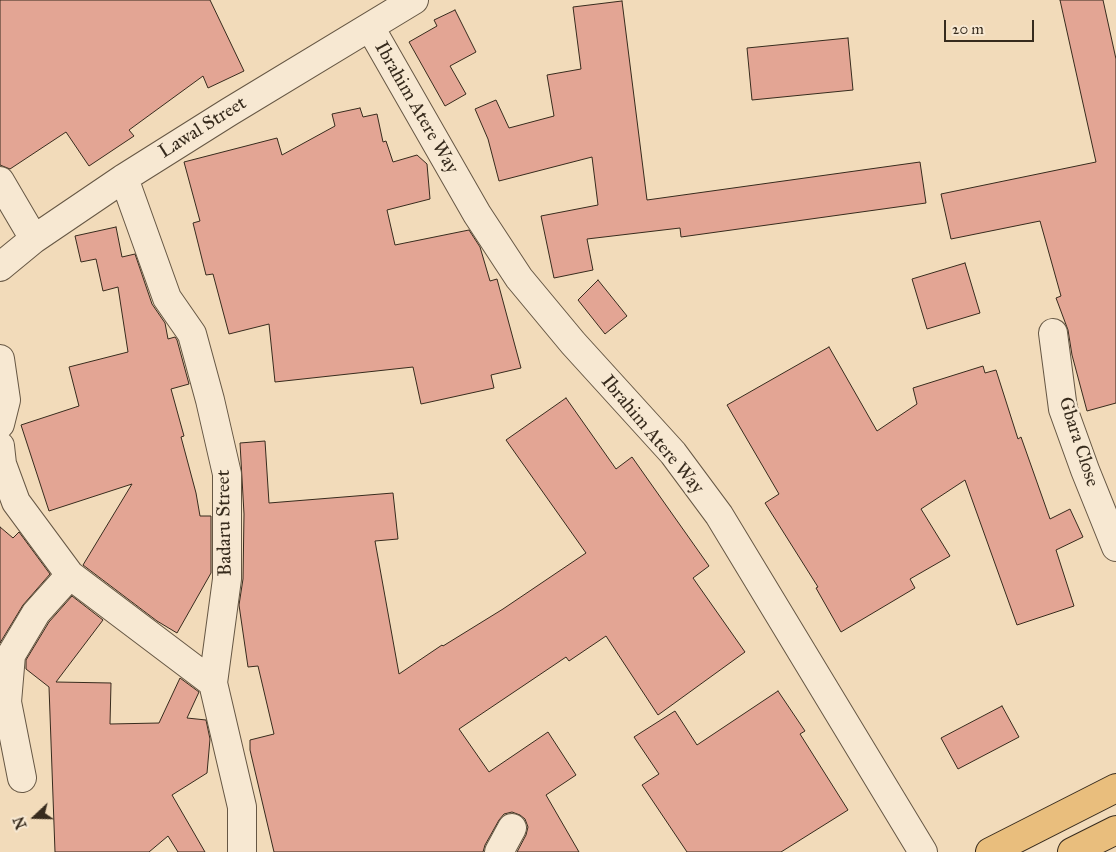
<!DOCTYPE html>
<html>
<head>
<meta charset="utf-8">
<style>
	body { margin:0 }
	#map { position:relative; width:1116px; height:852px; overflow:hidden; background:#f2dbba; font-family:"IM FELL Great Primer",serif }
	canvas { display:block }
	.north { position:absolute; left:10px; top:792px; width:50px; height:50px; -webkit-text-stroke:4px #f7e8d2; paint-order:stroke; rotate:249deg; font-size:14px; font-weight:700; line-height:20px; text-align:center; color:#372b1d }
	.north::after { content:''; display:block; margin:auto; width:18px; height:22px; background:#372b1d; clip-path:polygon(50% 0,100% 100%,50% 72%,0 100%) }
	.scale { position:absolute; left:944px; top:20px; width:90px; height:22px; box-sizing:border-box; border:2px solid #372b1d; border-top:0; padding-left:6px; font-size:15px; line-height:18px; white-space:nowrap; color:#372b1d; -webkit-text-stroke:4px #f7e8d2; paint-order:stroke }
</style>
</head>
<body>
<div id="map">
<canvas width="1116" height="852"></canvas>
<div class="north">N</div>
<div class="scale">20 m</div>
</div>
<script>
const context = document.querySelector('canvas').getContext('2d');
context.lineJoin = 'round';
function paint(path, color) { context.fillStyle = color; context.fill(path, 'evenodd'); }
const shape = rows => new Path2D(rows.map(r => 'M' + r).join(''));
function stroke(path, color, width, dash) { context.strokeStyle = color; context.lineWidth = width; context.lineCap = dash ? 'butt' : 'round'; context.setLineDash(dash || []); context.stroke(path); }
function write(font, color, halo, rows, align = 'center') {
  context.font = font + ' "IM FELL Great Primer",serif'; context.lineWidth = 5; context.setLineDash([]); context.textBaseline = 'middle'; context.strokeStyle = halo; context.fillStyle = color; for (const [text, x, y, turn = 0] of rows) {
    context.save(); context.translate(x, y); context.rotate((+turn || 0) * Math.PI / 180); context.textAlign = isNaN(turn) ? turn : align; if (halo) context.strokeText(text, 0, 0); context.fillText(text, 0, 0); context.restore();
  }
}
const building = shape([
	[0,0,210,0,244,71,208,88,203,76,129,130,134,136,89,166,66,132,10,169,0,165,0,0],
	[1060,0,1103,0,1116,59,1116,403,1087,411,1072,355,1068,330,1056,298,1061,296,1040,221,951,239,941,194,1096,162,1060,0],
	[622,1,647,200,920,162,926,203,681,237,680,228,587,239,593,270,554,278,541,216,598,205,592,157,499,181,488,139,475,109,496,100,509,128,554,116,547,75,581,69,573,7,622,1],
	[455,10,476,52,450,66,466,94,445,106,409,42,437,26,434,20,455,10],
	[848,38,853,90,752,100,747,48,848,38],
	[360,108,363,117,377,114,383,142,386,141,393,162,417,155,427,164,430,199,387,210,395,245,469,230,480,247,490,281,497,279,521,368,491,375,494,388,421,404,413,367,275,382,269,324,229,334,213,274,206,275,193,223,200,221,184,162,277,138,282,155,335,126,332,114,360,108],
	[116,227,122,257,135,254,152,304,165,323,168,339,175,337,177,340,189,384,171,389,184,436,181,437,196,493,200,516,211,516,211,573,177,633,157,621,83,565,132,484,49,511,21,425,79,406,69,367,128,352,118,287,103,291,96,259,81,262,75,236,116,227],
	[965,263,980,313,927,329,912,279,965,263],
	[598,280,627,316,605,334,578,300,598,280],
	[829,347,877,431,917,404,913,388,983,366,985,373,996,370,1018,439,1021,437,1050,519,1070,509,1083,537,1056,550,1074,606,1017,625,965,480,921,509,950,556,910,579,915,588,841,632,816,588,818,587,765,503,779,494,727,405,829,347],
	[566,398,616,469,632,457,709,566,693,578,745,652,658,715,606,636,569,661,566,657,459,729,489,772,548,732,576,775,546,795,579,852,517,852,526,835,528,827,525,819,520,815,512,812,504,814,499,820,485,845,483,852,274,852,250,750,250,740,274,734,258,666,248,667,239,605,243,579,244,514,240,443,265,441,269,503,393,493,398,539,375,541,399,674,442,645,443,646,503,609,586,553,506,440,566,398],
	[0,527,13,538,19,532,50,574,23,605,0,643,0,527],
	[72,596,103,620,56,682,111,683,110,724,159,723,180,678,199,692,187,718,206,720,210,739,207,773,172,795,205,852,178,852,168,836,149,852,55,852,49,687,26,669,26,660,49,622,72,596],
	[778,691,805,731,800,734,848,810,781,852,687,852,642,785,659,774,634,737,675,711,697,745,778,691],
	[1002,706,1019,737,958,769,941,738,1002,706]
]);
paint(building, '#e3a594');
stroke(building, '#372b1d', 1);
const minor = shape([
	[370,27,477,214,519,278,573,343,673,453,719,515,923,852],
	[124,178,167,298,192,334,210,400,227,474,227,579,213,683,242,807,242,852],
	[0,181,34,239],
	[0,267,34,239,124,178,229,112,414,0],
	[1053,333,1063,409,1085,470,1116,547],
	[0,359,6,400,0,424],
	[0,446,2,464,16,502,70,575,213,683],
	[22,778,7,702,11,655,36,613,70,575],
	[499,852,512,828]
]);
const major = shape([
	[990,852,1116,788],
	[1072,852,1116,830]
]);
stroke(minor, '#665744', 30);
stroke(major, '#372b1d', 30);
stroke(minor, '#f7e8d2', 28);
stroke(major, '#e9be7d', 28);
write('19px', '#372b1d', '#f7e8d2', [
	["Ibrahim Atere Way",416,108,60],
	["Lawal Street",203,128,-32],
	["Ibrahim Atere Way",652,435,50],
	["Gbara Close",1078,442,72],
	["Badaru Street",225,523,-91]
]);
</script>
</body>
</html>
